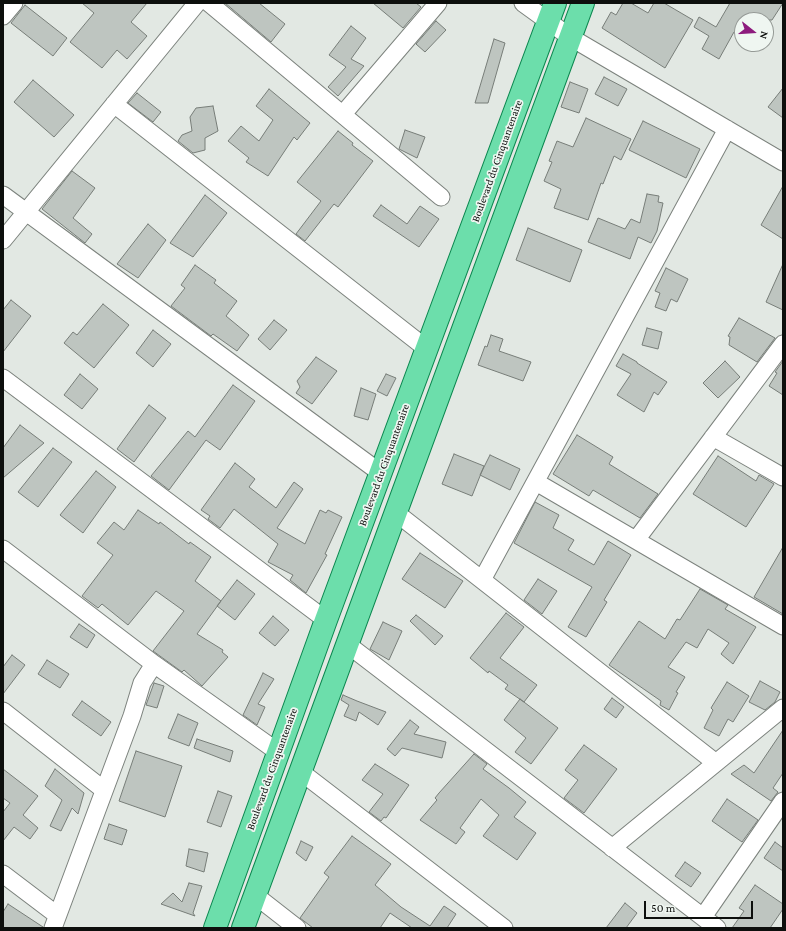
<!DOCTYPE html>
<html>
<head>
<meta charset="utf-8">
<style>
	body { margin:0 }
	#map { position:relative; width:786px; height:931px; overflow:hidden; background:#e2e8e3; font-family:"Crimson Pro",serif }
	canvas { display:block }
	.frame { position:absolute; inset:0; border:4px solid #0d0f0d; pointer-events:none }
	.north { position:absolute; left:734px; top:12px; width:40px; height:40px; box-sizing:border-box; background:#eff6f1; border:1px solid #959a96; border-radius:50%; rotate:107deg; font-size:11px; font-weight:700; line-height:16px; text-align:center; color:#0d0f0d }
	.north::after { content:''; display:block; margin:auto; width:14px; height:18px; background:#8d1b7d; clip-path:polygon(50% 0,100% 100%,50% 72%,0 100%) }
	.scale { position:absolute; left:644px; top:901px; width:109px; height:18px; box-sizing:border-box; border:2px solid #0d0f0d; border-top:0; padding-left:5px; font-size:12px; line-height:14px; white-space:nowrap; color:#0d0f0d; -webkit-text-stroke:3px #eff6f1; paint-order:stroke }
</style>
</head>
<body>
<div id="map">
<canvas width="786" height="931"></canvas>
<div class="frame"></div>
<div class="north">N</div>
<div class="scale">50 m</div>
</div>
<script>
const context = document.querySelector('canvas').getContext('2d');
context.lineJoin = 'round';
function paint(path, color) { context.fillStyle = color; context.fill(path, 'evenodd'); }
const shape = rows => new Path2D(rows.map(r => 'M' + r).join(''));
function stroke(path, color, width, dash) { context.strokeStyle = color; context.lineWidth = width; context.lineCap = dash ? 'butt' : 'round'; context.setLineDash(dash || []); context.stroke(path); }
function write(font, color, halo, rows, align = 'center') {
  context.font = font + ' "Crimson Pro",serif'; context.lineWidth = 3.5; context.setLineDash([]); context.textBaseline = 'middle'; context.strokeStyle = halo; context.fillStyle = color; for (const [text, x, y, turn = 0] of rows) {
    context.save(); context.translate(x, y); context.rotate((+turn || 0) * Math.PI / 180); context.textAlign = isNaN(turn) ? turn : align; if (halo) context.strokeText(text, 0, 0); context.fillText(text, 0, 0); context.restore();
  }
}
const building = shape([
	[82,3,147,3,131,22,147,36,127,59,117,50,102,68,70,42,94,13,82,3],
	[225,3,259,3,285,24,271,42,225,3],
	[373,3,416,3,421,7,403,28,373,3],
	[623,3,631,3,648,13,654,3,664,3,693,20,665,68,602,28,611,12,616,15,623,3],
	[730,3,783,3,772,20,742,20,742,37,734,32,719,59,702,49,709,36,694,27,699,17,716,27,730,3],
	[25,5,67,38,53,56,11,23,25,5],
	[436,21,446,30,425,52,416,44,436,21],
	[351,26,366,38,351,59,364,66,338,96,328,87,346,67,329,55,351,26],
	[494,39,505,43,488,103,475,103,494,39],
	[604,77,627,89,618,106,595,94,604,77],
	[33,80,74,115,54,137,14,102,33,80],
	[570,82,588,89,579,113,561,107,570,82],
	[783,88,783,118,768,107,783,88],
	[269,89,310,123,297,140,294,137,268,176,246,162,249,158,228,141,241,126,259,141,273,120,256,106,269,89],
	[137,93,161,112,153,122,128,103,137,93],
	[213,106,218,131,205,138,205,150,193,153,178,141,182,135,192,131,190,117,196,108,213,106],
	[586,118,631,139,621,160,614,156,603,184,601,183,588,220,554,208,561,189,544,181,552,162,549,161,557,141,573,147,586,118],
	[643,121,700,149,686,178,629,150,643,121],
	[405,130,425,137,417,158,399,149,405,130],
	[338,131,353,143,352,145,373,161,338,207,334,204,305,241,296,234,321,201,297,182,338,131],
	[72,171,95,188,73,218,92,234,85,243,42,209,72,171],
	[783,186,783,239,761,225,783,186],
	[647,194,659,196,658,202,663,203,657,231,651,243,638,237,630,259,588,242,598,218,625,229,631,219,640,223,647,194],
	[205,195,227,213,193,257,170,243,205,195],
	[381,205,407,224,420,206,439,219,419,247,373,216,381,205],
	[148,224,166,240,138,278,117,264,148,224],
	[528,228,582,250,570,282,516,260,528,228],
	[783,264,783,310,766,302,783,264],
	[195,265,216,280,214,283,237,301,226,316,249,335,237,351,213,334,211,336,171,306,185,288,181,285,195,265],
	[666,268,688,279,677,302,671,299,666,311,655,307,660,293,655,291,666,268],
	[11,300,31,316,3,352,3,310,11,300],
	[103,304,129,325,94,368,64,343,73,332,77,335,103,304],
	[739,318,775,338,757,362,729,345,730,337,728,336,739,318],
	[274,320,287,330,270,350,258,339,274,320],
	[647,328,662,332,658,349,642,345,647,328],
	[153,330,171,344,153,367,136,353,153,330],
	[491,335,503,339,499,351,531,362,523,381,478,365,485,346,487,347,491,335],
	[623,354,637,362,637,363,667,382,658,395,654,392,644,412,617,395,631,374,616,366,623,354],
	[316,357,337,371,312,404,296,393,300,387,297,381,316,357],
	[725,361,740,377,718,398,703,383,725,361],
	[783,361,783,395,769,386,777,373,775,372,783,361],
	[80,374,98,389,82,409,64,395,80,374],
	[386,374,396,378,387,396,377,391,386,374],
	[233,385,255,401,220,450,206,440,169,490,151,476,188,431,195,437,233,385],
	[361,388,376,394,368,420,354,416,361,388],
	[149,405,166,418,134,462,117,449,149,405],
	[20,425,44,443,3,478,3,448,20,425],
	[577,435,613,457,609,464,658,494,640,518,593,490,589,496,553,474,577,435],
	[53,448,72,462,38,507,18,492,53,448],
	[454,454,484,466,472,496,442,484,454,454],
	[490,455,520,469,510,490,480,475,490,455],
	[718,456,756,481,759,475,774,484,746,527,693,494,718,456],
	[235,463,255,479,249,487,276,508,294,482,303,489,277,528,305,544,320,510,326,513,328,510,342,517,325,554,327,555,306,593,290,580,293,575,268,562,278,544,234,509,220,528,208,519,210,516,201,510,235,463],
	[96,471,116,487,83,533,60,515,96,471],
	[535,502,559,515,553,528,574,540,568,550,594,565,608,541,631,555,604,600,607,602,586,637,568,627,592,587,514,543,535,502],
	[138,510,159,524,160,522,189,544,190,542,211,557,195,581,221,601,197,634,223,650,222,652,228,657,202,686,184,670,182,672,153,651,184,611,156,591,128,625,102,604,98,608,82,596,113,555,97,543,114,522,124,530,138,510],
	[783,547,783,614,754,597,783,547],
	[420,553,463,581,445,608,402,579,420,553],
	[538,579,557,591,542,614,524,600,538,579],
	[237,580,255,594,235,620,217,606,237,580],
	[700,589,728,605,725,609,756,627,733,664,721,654,729,643,708,629,697,648,686,642,668,667,685,677,676,692,678,693,669,710,660,705,661,701,609,665,639,621,665,639,677,619,680,620,700,589],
	[506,613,524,627,500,658,537,685,524,702,505,689,508,685,489,671,488,673,470,658,506,613],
	[416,615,443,636,435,645,410,621,416,615],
	[273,616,289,630,275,646,259,633,273,616],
	[383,622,402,631,389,660,370,649,383,622],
	[79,624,95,635,87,648,70,637,79,624],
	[12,655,25,665,3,694,3,667,12,655],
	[47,660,69,674,60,688,38,674,47,660],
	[263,673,274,679,258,704,265,707,257,725,243,715,263,673],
	[760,681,780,692,775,702,765,710,749,702,760,681],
	[727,682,749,696,733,722,728,719,719,736,704,728,713,710,711,708,727,682],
	[154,683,164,686,157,708,146,705,154,683],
	[343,695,357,701,386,712,378,725,359,712,356,721,344,716,349,705,341,700,343,695],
	[612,698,624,707,616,718,604,709,612,698],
	[520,699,558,728,531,764,515,752,526,738,504,720,520,699],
	[82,701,111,722,101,736,72,715,82,701],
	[178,714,198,723,189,746,168,738,178,714],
	[410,720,419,727,414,734,446,742,442,758,402,748,395,756,387,749,410,720],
	[783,730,783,773,773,788,778,792,771,801,731,774,744,765,754,773,783,730],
	[197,739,233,751,230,762,194,748,197,739],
	[584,745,617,769,584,813,564,798,578,780,565,770,584,745],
	[136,751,182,766,165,817,119,801,136,751],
	[474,754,487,764,483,769,509,788,526,802,514,817,536,833,517,860,483,836,499,815,481,799,460,828,465,832,456,844,420,820,437,800,435,798,439,793,474,754],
	[375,764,409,785,386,818,384,817,381,821,369,812,383,794,362,780,375,764],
	[3,769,38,796,23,815,38,828,30,839,14,827,3,841,3,812,10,803,3,798,3,769],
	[55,769,84,793,78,814,72,808,61,831,50,826,62,800,45,786,55,769],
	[218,791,232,796,221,827,207,822,218,791],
	[727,799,758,820,742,842,712,821,727,799],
	[109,824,127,830,122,845,104,839,109,824],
	[352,836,391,864,375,885,401,907,430,926,444,906,456,914,447,928,412,928,390,913,380,928,313,928,300,918,329,877,324,873,352,836],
	[301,841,313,847,306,861,296,853,301,841],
	[775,842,783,848,783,871,764,858,775,842],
	[189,849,208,853,204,872,186,866,189,849],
	[685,862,701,873,691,887,675,876,685,862],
	[189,883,202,886,193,913,195,916,161,904,173,893,182,902,189,883],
	[755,885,783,904,783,909,770,928,732,928,744,911,739,908,755,885],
	[625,903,637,913,626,928,606,928,625,903],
	[8,904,43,927,43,928,3,928,3,912,8,904]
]);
paint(building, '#bec5c0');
stroke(building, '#777d78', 1);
const minor = shape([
	[209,3,441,197],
	[523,3,570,37,783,162],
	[3,16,14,3],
	[114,104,427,349],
	[343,114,438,3],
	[3,195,382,474],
	[3,240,197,3],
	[3,378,326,620],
	[713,437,783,477],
	[536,482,783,626],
	[395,512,716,763],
	[636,540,783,344],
	[3,549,154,664,278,752],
	[482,580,727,129],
	[347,644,717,928],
	[3,711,104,790],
	[301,772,504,928],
	[612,848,783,708],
	[3,874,57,915],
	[256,896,297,928],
	[703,917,783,801],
	[53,928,132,716,142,683,154,664]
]);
const major = shape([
	[215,928,326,620,555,3],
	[243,928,583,3]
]);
stroke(minor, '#7c827d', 19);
stroke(major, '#0b874f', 24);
stroke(minor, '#fff', 17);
stroke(major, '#6cdeab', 22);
write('11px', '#0d0f0d', '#eff6f1', [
	["Boulevard du Cinquantenaire",497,161,-70],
	["Boulevard du Cinquantenaire",384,465,-70],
	["Boulevard du Cinquantenaire",272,769,-70]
]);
</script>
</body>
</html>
